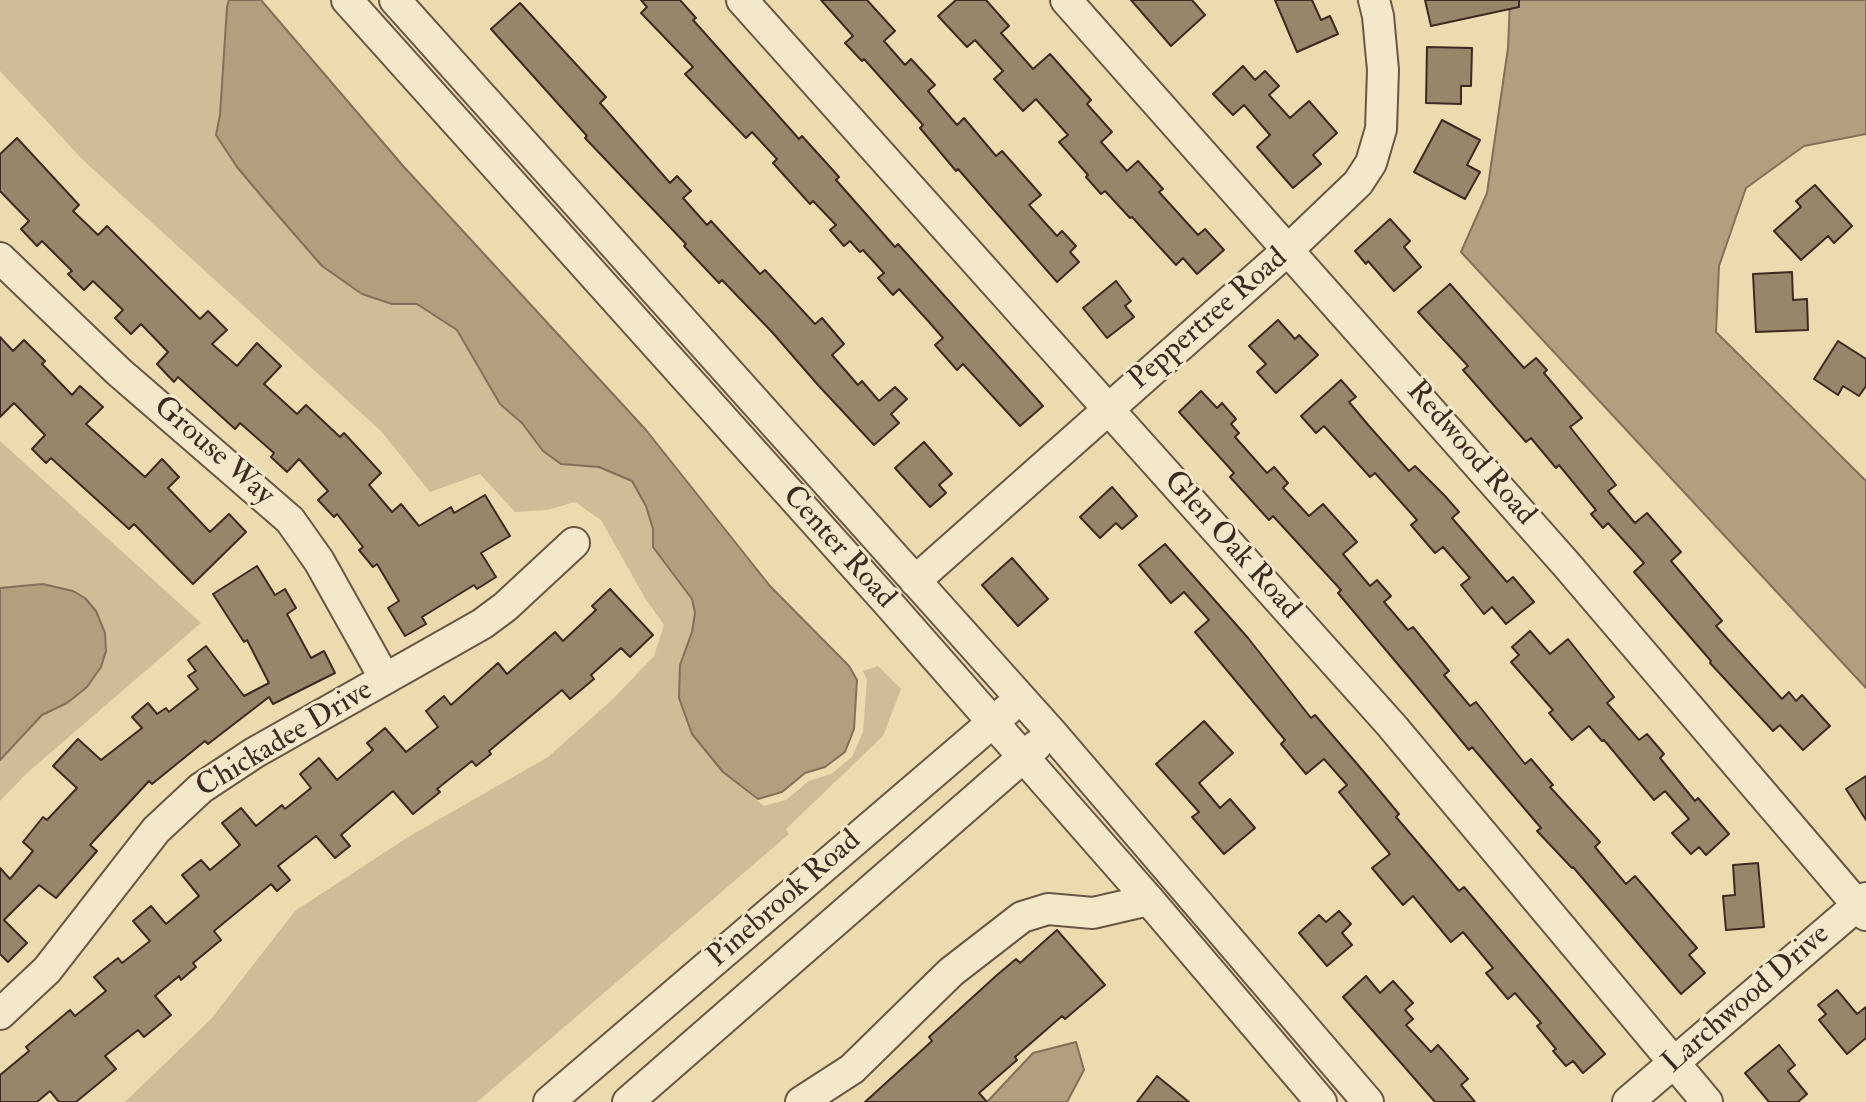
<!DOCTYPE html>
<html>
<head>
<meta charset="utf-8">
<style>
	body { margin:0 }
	canvas { display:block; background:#ecdbae }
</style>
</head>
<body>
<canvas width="1866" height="1102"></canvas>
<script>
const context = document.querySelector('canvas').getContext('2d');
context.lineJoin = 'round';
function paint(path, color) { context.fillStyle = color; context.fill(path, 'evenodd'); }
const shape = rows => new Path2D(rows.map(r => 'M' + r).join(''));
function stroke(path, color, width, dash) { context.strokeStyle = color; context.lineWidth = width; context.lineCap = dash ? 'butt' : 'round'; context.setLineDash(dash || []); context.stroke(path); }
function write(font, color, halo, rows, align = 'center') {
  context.font = font + ' "IM FELL Double Pica",serif'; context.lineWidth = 6; context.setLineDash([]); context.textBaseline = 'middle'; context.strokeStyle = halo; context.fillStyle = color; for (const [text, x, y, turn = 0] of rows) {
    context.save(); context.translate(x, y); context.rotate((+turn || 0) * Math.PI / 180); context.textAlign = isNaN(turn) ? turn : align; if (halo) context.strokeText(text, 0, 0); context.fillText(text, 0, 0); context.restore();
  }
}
paint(shape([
	[0,0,229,0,227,7,225,60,217,135,237,167,322,266,392,304,417,304,457,330,500,404,522,423,543,451,561,464,599,467,632,481,646,506,653,529,653,547,692,599,695,613,692,632,680,665,723,772,764,806,786,800,809,781,831,774,852,757,863,732,867,680,863,671,878,666,901,689,883,736,786,829,789,834,477,1102,125,1102,211,1019,295,911,408,837,548,757,613,699,654,656,664,625,645,598,601,520,575,502,547,510,515,512,480,474,430,492,381,431,83,160,0,71],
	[0,441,201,623,27,773,0,801,0,760,42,715,67,703,96,611,85,598,73,591,43,584,0,588]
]), '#cebd96');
const water = shape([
	[229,0,261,0,404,167,646,430,770,586,849,666,857,680,854,729,845,752,825,767,805,773,782,792,758,799,723,772,692,734,679,698,680,665,692,632,695,613,692,599,653,547,653,529,646,506,632,481,599,467,561,464,543,451,522,423,500,404,457,330,417,304,392,304,362,294,322,266,269,205,237,167,216,135,220,115,227,7,229,0],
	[1510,0,1866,0,1866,134,1804,146,1746,188,1719,266,1716,332,1866,481,1866,688,1461,252,1487,193,1508,48,1510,0],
	[43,584,73,591,85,598,96,611,105,633,106,651,101,667,87,687,67,703,42,715,0,760,0,588,43,584],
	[1076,1042,1084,1070,1067,1102,987,1102,1033,1053,1076,1042]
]);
paint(water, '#b19f7e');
stroke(water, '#837059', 2);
const building = shape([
	[641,0,680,0,696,18,693,20,799,139,802,136,839,177,836,180,895,247,898,244,1043,406,1020,426,963,364,957,370,935,345,943,338,929,322,899,289,893,295,878,278,884,273,863,250,860,252,850,241,844,246,830,230,836,225,813,201,810,204,773,163,777,159,752,132,746,138,685,74,693,67,641,13,647,7,641,0],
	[821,0,867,0,895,31,884,41,905,65,911,59,935,85,928,91,957,125,964,118,996,156,1002,151,1041,195,1029,205,1057,236,1062,231,1076,246,1070,252,1079,262,1057,282,958,169,956,171,920,128,923,125,864,59,862,61,845,43,853,36,821,0],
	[956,0,986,0,1009,26,1001,33,1033,69,1050,54,1091,100,1087,104,1112,132,1101,142,1127,171,1138,161,1163,189,1159,192,1198,235,1205,229,1224,250,1197,274,1183,258,1176,265,1132,217,1130,218,1105,191,1101,194,1086,177,1088,175,1059,142,1068,135,1036,99,1023,111,994,79,1003,71,975,40,967,47,938,16,956,0],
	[1131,0,1192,0,1205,15,1171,46,1131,0],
	[1275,0,1312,0,1321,20,1330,16,1338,34,1297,52,1275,0],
	[1425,0,1519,0,1519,7,1431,26,1425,0],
	[520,3,606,97,600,103,670,183,677,176,691,191,683,198,707,225,711,221,760,274,765,270,815,324,822,318,844,344,832,355,858,385,862,381,879,401,895,387,907,399,891,414,899,423,874,445,818,385,772,332,722,280,719,283,684,246,686,244,585,138,587,136,491,29,520,3],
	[1427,47,1472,48,1471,86,1461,86,1461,104,1426,103,1427,47],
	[1243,66,1255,80,1265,71,1279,86,1269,95,1290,118,1309,101,1337,133,1313,155,1321,164,1293,188,1257,147,1270,135,1244,105,1233,115,1213,94,1243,66],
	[1442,120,1480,140,1467,165,1480,172,1465,199,1414,172,1442,120],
	[17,138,79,205,73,211,98,235,107,226,200,319,208,311,227,330,212,344,237,366,257,343,281,366,264,384,297,414,306,405,340,437,344,433,381,473,369,485,392,512,401,504,419,526,451,507,454,513,485,495,510,536,481,553,496,577,477,589,474,585,422,617,426,624,405,636,388,608,399,601,377,564,373,567,359,550,363,547,337,514,334,517,318,500,328,491,299,459,287,472,271,457,274,453,240,423,235,429,178,377,174,382,157,364,168,352,141,324,131,334,115,318,123,310,93,281,84,290,68,274,72,271,42,241,37,246,21,229,29,221,0,191,0,154,17,138],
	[1815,185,1852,226,1834,243,1828,236,1801,260,1774,231,1801,207,1796,201,1815,185],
	[1390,219,1410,241,1404,247,1421,267,1394,291,1368,261,1366,264,1355,251,1390,219],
	[1792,272,1793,300,1807,299,1808,330,1756,332,1753,274,1792,272],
	[1116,281,1131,301,1125,306,1134,317,1107,338,1083,308,1116,281],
	[1450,284,1524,368,1536,358,1547,370,1544,373,1582,418,1570,427,1616,485,1608,491,1635,523,1647,513,1681,552,1671,561,1722,621,1716,626,1782,699,1789,692,1796,701,1802,695,1830,726,1803,750,1780,725,1773,731,1710,663,1711,661,1634,572,1644,563,1608,523,1603,528,1591,514,1596,510,1559,465,1556,468,1531,438,1526,442,1463,370,1468,366,1418,312,1450,284],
	[1278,320,1295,339,1299,335,1318,355,1276,393,1257,372,1266,364,1249,346,1278,320],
	[0,337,13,351,24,340,45,361,42,364,72,395,80,386,103,407,86,424,145,477,162,459,179,477,168,488,210,532,229,514,246,532,193,584,134,524,129,529,51,458,46,463,32,449,45,435,14,403,0,417,0,337],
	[1838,341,1866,359,1866,386,1859,396,1843,386,1838,395,1814,379,1838,341],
	[1341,380,1356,397,1349,402,1369,426,1409,471,1415,466,1445,496,1459,512,1452,518,1507,582,1513,577,1534,602,1506,624,1492,607,1484,614,1461,585,1470,578,1443,547,1435,553,1411,525,1417,520,1375,473,1370,477,1324,426,1316,433,1301,416,1341,380],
	[1201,391,1217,408,1222,403,1236,419,1231,424,1239,433,1235,437,1267,473,1274,467,1288,483,1283,488,1309,516,1323,504,1357,542,1343,554,1370,586,1377,580,1391,596,1384,602,1408,630,1413,627,1449,671,1444,675,1470,706,1476,702,1525,764,1531,759,1553,785,1550,787,1600,842,1595,847,1626,884,1635,876,1697,948,1689,955,1705,973,1681,994,1573,867,1572,868,1537,831,1541,828,1472,747,1469,750,1422,693,1338,593,1341,590,1273,516,1269,520,1230,477,1234,473,1179,412,1201,391],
	[924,442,952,474,939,485,946,493,930,507,895,468,924,442],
	[1112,487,1137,516,1122,529,1116,523,1100,538,1080,517,1112,487],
	[1165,544,1248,638,1311,718,1315,715,1364,772,1399,814,1396,817,1459,891,1464,887,1605,1054,1583,1073,1573,1061,1566,1066,1553,1051,1556,1049,1537,1026,1541,1023,1515,993,1508,999,1486,973,1493,968,1463,932,1451,942,1413,896,1403,905,1372,868,1390,854,1339,792,1347,785,1324,759,1306,774,1281,744,1285,740,1195,632,1209,620,1184,592,1171,603,1139,565,1165,544],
	[1012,558,1048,599,1018,626,982,585,1012,558],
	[257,566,275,595,285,589,296,608,287,614,311,658,324,651,335,673,273,704,269,697,208,744,205,741,152,784,149,781,90,845,97,851,56,898,39,885,4,920,27,943,8,962,0,954,0,868,10,879,33,851,23,842,43,817,47,820,77,788,53,766,78,739,101,760,142,728,132,717,148,703,157,714,166,708,169,712,198,689,188,676,196,671,188,660,206,646,244,696,269,683,247,640,244,642,213,594,257,566],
	[610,589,653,635,630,657,621,648,591,675,594,679,570,699,562,690,489,751,491,754,476,766,472,761,437,789,440,792,413,814,393,791,341,835,350,846,335,858,316,836,278,866,290,880,277,891,271,884,214,931,221,940,193,963,196,967,181,980,179,976,155,996,171,1015,144,1037,138,1030,105,1056,116,1069,76,1102,59,1102,50,1091,37,1102,0,1102,0,1075,29,1051,26,1047,70,1010,75,1016,106,991,94,977,118,958,122,963,150,941,133,921,151,906,166,924,199,896,182,875,201,860,210,870,240,845,222,823,241,808,256,826,282,805,285,809,311,788,300,774,319,758,337,780,373,750,367,743,385,728,406,752,438,727,426,711,444,696,451,705,498,663,507,674,555,632,563,641,596,610,592,606,610,589],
	[1530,631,1550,654,1568,639,1614,697,1607,703,1639,740,1647,734,1664,754,1660,758,1695,801,1698,798,1729,834,1706,855,1699,847,1691,854,1672,833,1689,819,1665,791,1654,800,1604,740,1602,741,1589,726,1572,740,1549,713,1553,710,1511,662,1519,655,1512,647,1530,631],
	[1204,721,1233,753,1199,783,1220,808,1230,799,1255,828,1224,854,1192,817,1199,812,1156,764,1204,721],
	[1866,776,1866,820,1846,789,1866,776],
	[1758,863,1764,927,1726,930,1723,896,1735,895,1733,865,1758,863],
	[1339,911,1351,924,1342,933,1352,945,1327,966,1299,933,1319,915,1326,922,1339,911],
	[1057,930,1105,985,1065,1019,1062,1016,1015,1057,1017,1060,979,1093,987,1102,865,1102,932,1041,929,1037,997,975,1016,959,1020,963,1057,930],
	[1366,976,1380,993,1393,981,1413,1003,1405,1010,1413,1019,1406,1025,1431,1052,1438,1045,1468,1079,1461,1085,1475,1102,1435,1102,1394,1055,1343,997,1366,976],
	[1837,990,1857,1014,1866,1007,1866,1038,1847,1054,1819,1020,1826,1014,1818,1005,1837,990],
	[1779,1045,1795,1065,1788,1071,1807,1094,1798,1102,1769,1102,1745,1073,1779,1045],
	[1157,1076,1189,1102,1137,1102,1157,1076]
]);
paint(building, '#98866a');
stroke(building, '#3e2a21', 2);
const minor = shape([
	[347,0,889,604,1149,900,1321,1102],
	[395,0,1051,732,1368,1102],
	[742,0,1392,726,1707,1102],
	[1066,0,1566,564,1866,915],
	[0,258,119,372,290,520,319,561,385,679],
	[915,581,1289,249,1358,183,1371,163,1381,129,1383,70,1378,16,1374,0],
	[0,1014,47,970,156,830,201,788,254,753,482,624,505,607,574,543],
	[549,1102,1007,710],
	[628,1102,1036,746],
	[801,1102,852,1069,951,972,1022,917,1048,909,1093,913,1149,900],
	[1628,1102,1866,898]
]);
stroke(minor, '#6a5644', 34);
stroke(minor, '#f3e8ca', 30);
write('30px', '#3e2a21', '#f3e8ca', [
	["Peppertree Road",1209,320,-41],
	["Grouse Way",213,452,41],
	["Redwood Road",1470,454,49],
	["Glen Oak Road",1231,546,48],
	["Center Road",838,548,48],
	["Chickadee Drive",285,740,-31],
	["Pinebrook Road",785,900,-41],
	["Larchwood Drive",1747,1000,-41]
]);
</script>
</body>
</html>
